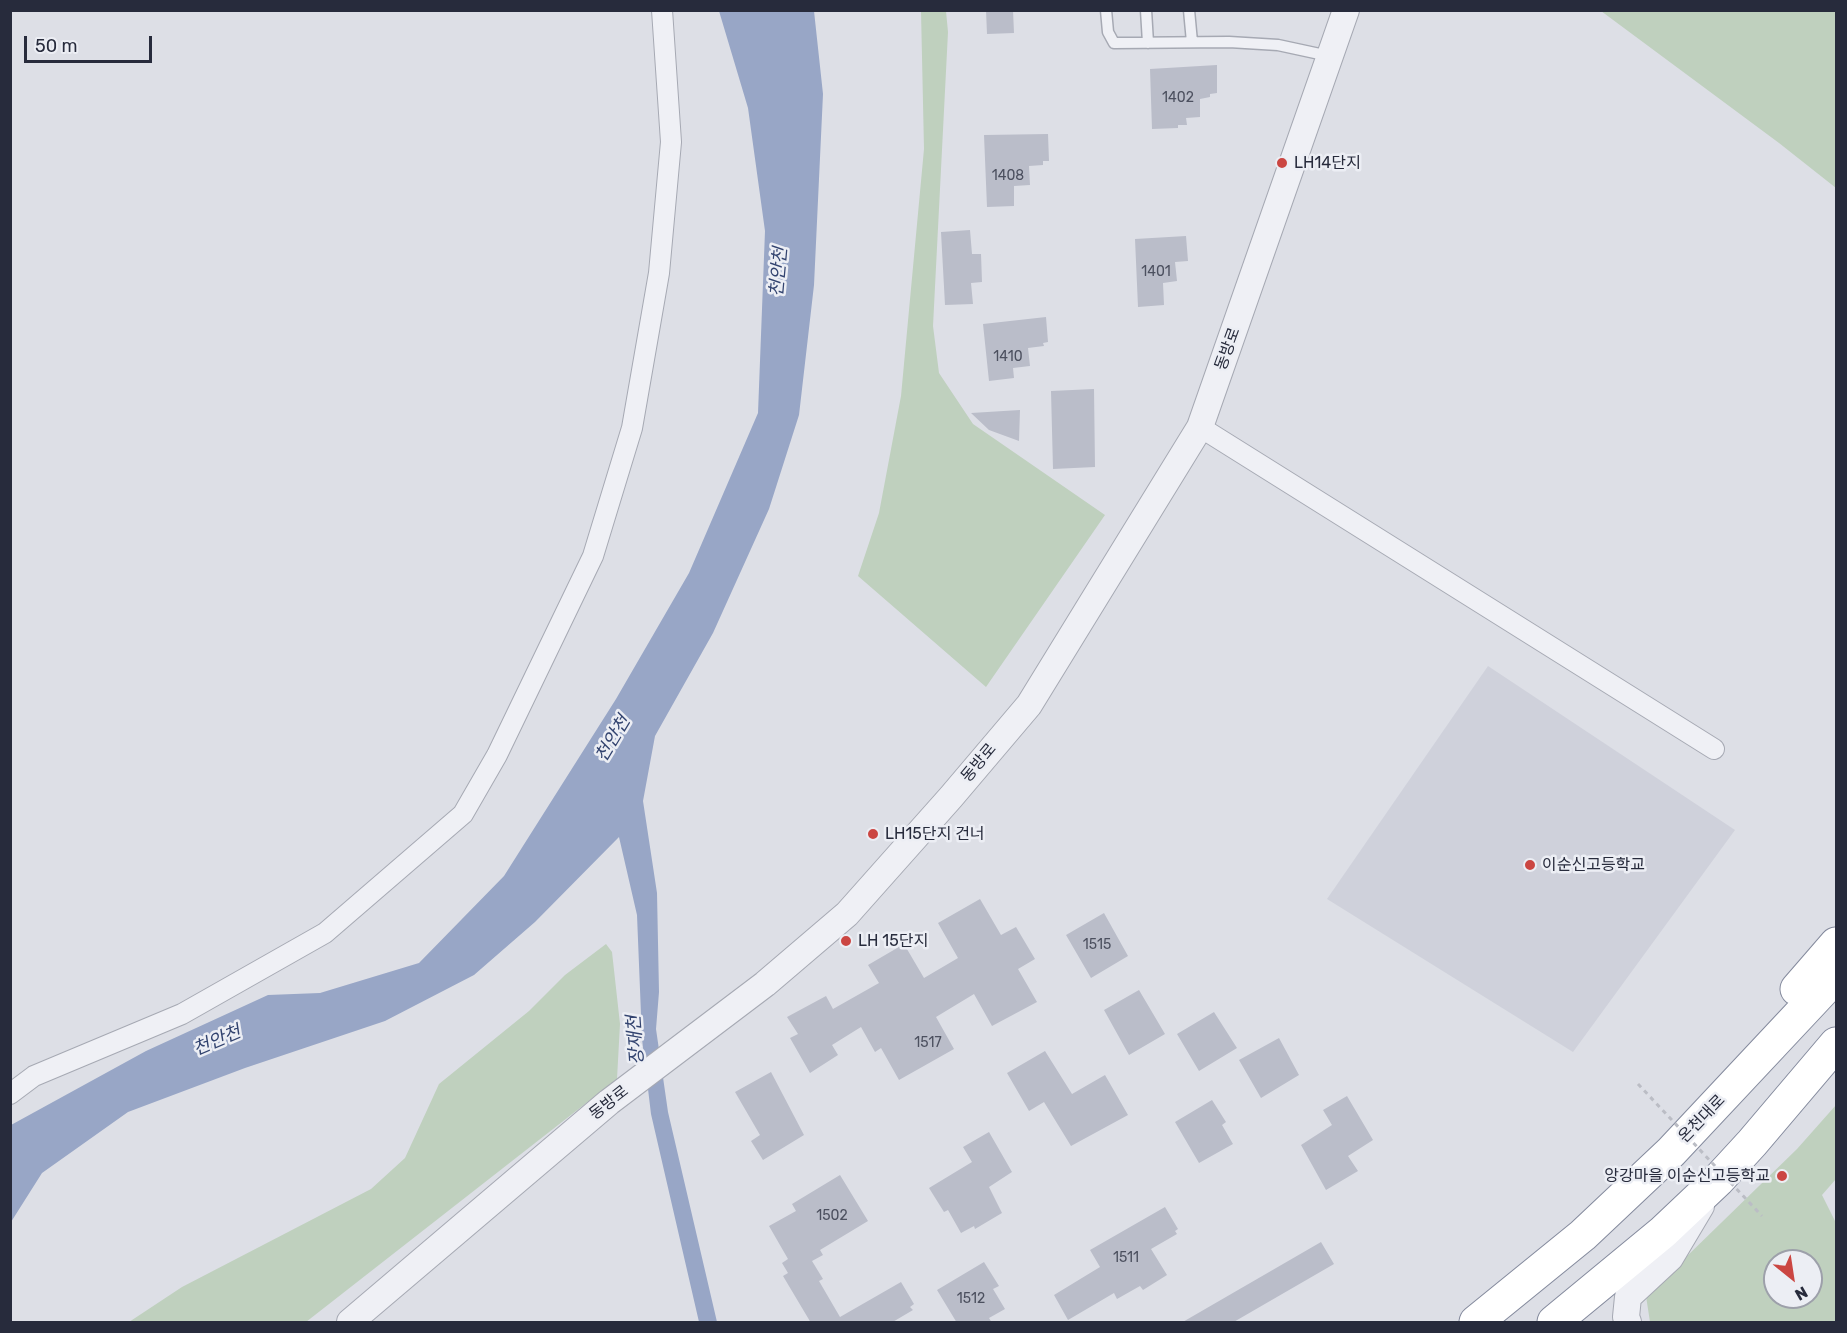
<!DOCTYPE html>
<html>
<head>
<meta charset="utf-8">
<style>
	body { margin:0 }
	#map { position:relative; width:1847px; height:1333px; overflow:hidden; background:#dddfe6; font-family:Rubik,sans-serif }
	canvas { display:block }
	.frame { position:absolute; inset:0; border:12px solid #272b3c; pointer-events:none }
	.north { position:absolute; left:1763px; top:1249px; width:60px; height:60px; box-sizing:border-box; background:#eceef4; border:2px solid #9da0aa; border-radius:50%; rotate:150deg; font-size:16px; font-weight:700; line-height:24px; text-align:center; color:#272b3c }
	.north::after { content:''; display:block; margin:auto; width:21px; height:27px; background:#cb4642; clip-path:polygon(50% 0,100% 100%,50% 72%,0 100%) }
	.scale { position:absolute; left:24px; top:36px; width:128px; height:27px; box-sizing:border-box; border:3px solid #272b3c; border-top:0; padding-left:8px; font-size:18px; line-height:21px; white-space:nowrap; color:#272b3c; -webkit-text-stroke:4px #eceef4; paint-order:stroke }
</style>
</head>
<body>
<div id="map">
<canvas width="1847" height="1333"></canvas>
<div class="frame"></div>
<div class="north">N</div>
<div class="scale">50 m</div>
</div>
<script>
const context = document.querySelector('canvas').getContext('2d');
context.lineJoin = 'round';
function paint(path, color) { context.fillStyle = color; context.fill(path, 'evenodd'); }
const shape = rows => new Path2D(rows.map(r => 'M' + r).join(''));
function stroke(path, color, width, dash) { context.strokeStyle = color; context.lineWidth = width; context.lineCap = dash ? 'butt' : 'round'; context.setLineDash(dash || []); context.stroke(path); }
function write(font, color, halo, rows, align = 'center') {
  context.font = font + ' Rubik,"Noto Sans KR",sans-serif'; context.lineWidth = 5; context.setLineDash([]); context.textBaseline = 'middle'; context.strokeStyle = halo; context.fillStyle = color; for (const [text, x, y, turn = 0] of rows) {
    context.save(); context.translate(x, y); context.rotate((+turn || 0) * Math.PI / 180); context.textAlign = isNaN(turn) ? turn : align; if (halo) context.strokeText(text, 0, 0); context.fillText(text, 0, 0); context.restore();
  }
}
paint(shape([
	[1488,666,1735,830,1573,1052,1327,899]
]), '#cfd1db');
paint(shape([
	[921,11,946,11,948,32,933,326,939,373,973,424,1105,515,986,687,858,576,879,513,901,396,924,149],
	[1601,11,1836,11,1836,188,1779,143],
	[606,944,612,952,620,1024,617,1079,306,1322,129,1322,182,1287,371,1189,405,1158,439,1084,529,1011,565,975],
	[1836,1105,1836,1179,1822,1195,1836,1223,1836,1322,1650,1322,1646,1296,1797,1149],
	[1775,1261,1811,1261,1811,1297,1775,1297]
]), '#bfd0be');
paint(shape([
	[719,11,814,11,823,94,814,285,799,415,769,509,713,633,655,736,643,801,657,893,659,992,656,1029,668,1112,717,1322,699,1322,651,1114,642,1039,637,915,619,837,535,922,474,975,385,1021,245,1068,128,1112,42,1173,11,1222,11,1125,146,1051,268,995,320,993,419,963,504,876,616,699,689,573,758,413,765,231,748,108]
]), '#98a6c6');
paint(shape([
	[986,10,1013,10,1014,33,987,34],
	[1217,65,1217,93,1210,94,1210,97,1200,99,1200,117,1186,118,1187,125,1178,125,1178,128,1152,129,1150,69],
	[1048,134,1049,161,1043,161,1043,165,1029,166,1030,185,1014,186,1014,206,987,207,984,135],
	[970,230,972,254,981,254,982,282,971,283,973,304,945,305,941,232],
	[1186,236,1188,261,1175,262,1177,281,1163,283,1164,305,1138,307,1135,239],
	[1046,317,1048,342,1043,343,1044,346,1028,348,1030,366,1013,368,1014,378,989,381,983,324],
	[1094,389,1095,467,1053,469,1051,391],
	[1020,410,1019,441,989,430,971,413],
	[980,899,1001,935,1016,927,1035,959,1018,969,1037,1002,992,1026,974,994,936,1017,954,1049,899,1080,881,1048,875,1052,861,1027,832,1045,838,1055,810,1073,790,1038,798,1034,787,1017,826,996,833,1009,879,983,868,965,904,944,924,978,958,958,938,923],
	[1104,913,1128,956,1091,978,1066,935],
	[1139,990,1165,1034,1129,1055,1104,1010],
	[1214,1012,1237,1048,1199,1071,1177,1034],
	[1279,1038,1299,1075,1261,1098,1239,1060],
	[1045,1051,1072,1094,1105,1075,1128,1115,1071,1146,1044,1102,1029,1111,1007,1073],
	[771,1072,804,1135,763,1160,751,1141,760,1135,735,1092],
	[1347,1096,1373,1140,1348,1156,1358,1171,1326,1190,1301,1145,1332,1125,1323,1110],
	[1212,1100,1226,1122,1222,1125,1233,1144,1199,1163,1175,1122],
	[989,1132,1012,1172,989,1187,1002,1213,975,1229,974,1226,961,1233,948,1210,944,1212,929,1188,972,1162,963,1147],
	[840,1175,868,1221,820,1250,823,1255,812,1261,823,1279,819,1281,840,1317,901,1282,914,1304,910,1307,913,1310,891,1323,811,1323,783,1276,788,1273,782,1263,788,1259,769,1226,796,1211,792,1204],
	[1165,1207,1178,1229,1175,1231,1177,1234,1151,1249,1167,1275,1143,1290,1140,1286,1117,1299,1114,1293,1068,1320,1054,1295,1100,1267,1090,1250],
	[1321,1242,1334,1264,1232,1323,1181,1323],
	[984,1262,999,1286,993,1289,1005,1309,989,1318,992,1323,957,1323,937,1290]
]), '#babdc9');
const service = shape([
	[1106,10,1108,32,1114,43,1229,42,1278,45,1329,56],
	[1146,10,1148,43],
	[1189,10,1192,42]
]);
const minor = shape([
	[1200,427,1714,749],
	[10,1094,34,1076,182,1014,325,933,463,814,497,755,593,556,632,428,659,273,671,142,662,10]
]);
const tertiary = shape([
	[350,1322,609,1102,765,984,847,914,951,797,1029,705,1200,427,1346,10],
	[1628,1322,1626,1317,1628,1297,1670,1258,1701,1206]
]);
const trunk = shape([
	[1797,989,1836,944],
	[1476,1322,1583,1235,1671,1152,1836,976],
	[1554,1322,1663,1232,1718,1180,1752,1143,1836,1044]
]);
stroke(service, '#a6a9b3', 13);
stroke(minor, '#a6a9b3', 22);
stroke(tertiary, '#a6a9b3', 28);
stroke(trunk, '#848a9d', 35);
stroke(service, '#eff0f5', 10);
stroke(minor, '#eff0f5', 20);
stroke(tertiary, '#eff0f5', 26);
stroke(trunk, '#fff', 33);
stroke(shape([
	[1638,1084,1762,1216]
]), '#bbbdc5', 3, [4.5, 4.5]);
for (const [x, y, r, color] of [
	[1282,163,6,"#cb4642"],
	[873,834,6,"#cb4642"],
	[1530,865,6,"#cb4642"],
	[846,941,6,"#cb4642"],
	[1782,1176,6,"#cb4642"]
]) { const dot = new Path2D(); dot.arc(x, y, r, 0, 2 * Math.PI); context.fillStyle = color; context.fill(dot); stroke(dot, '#eceef4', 2); }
write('14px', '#4c505f', null, [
	["1402",1178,98],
	["1408",1008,176],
	["1401",1156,272],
	["1410",1008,357],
	["1515",1097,945],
	["1517",928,1043],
	["1502",832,1216],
	["1511",1126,1258],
	["1512",971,1299]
]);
write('16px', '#272b3c', '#eceef4', [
	["LH14단지",1294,163],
	["LH15단지 건너",885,834],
	["이순신고등학교",1542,865],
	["LH 15단지",858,941],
	["앙강마을 이순신고등학교",1770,1176,"right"]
], 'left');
write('16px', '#272b3c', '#eceef4', [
	["동방로",1228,349,-70],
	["동방로",979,763,-50],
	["동방로",609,1103,-38],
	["온천대로",1702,1119,-46]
]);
write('italic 18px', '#32436f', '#eceef4', [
	["천안천",779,272,-85],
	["천안천",613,739,-59],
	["장재천",636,1040,-94],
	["천안천",217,1041,-23]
]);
</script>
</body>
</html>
